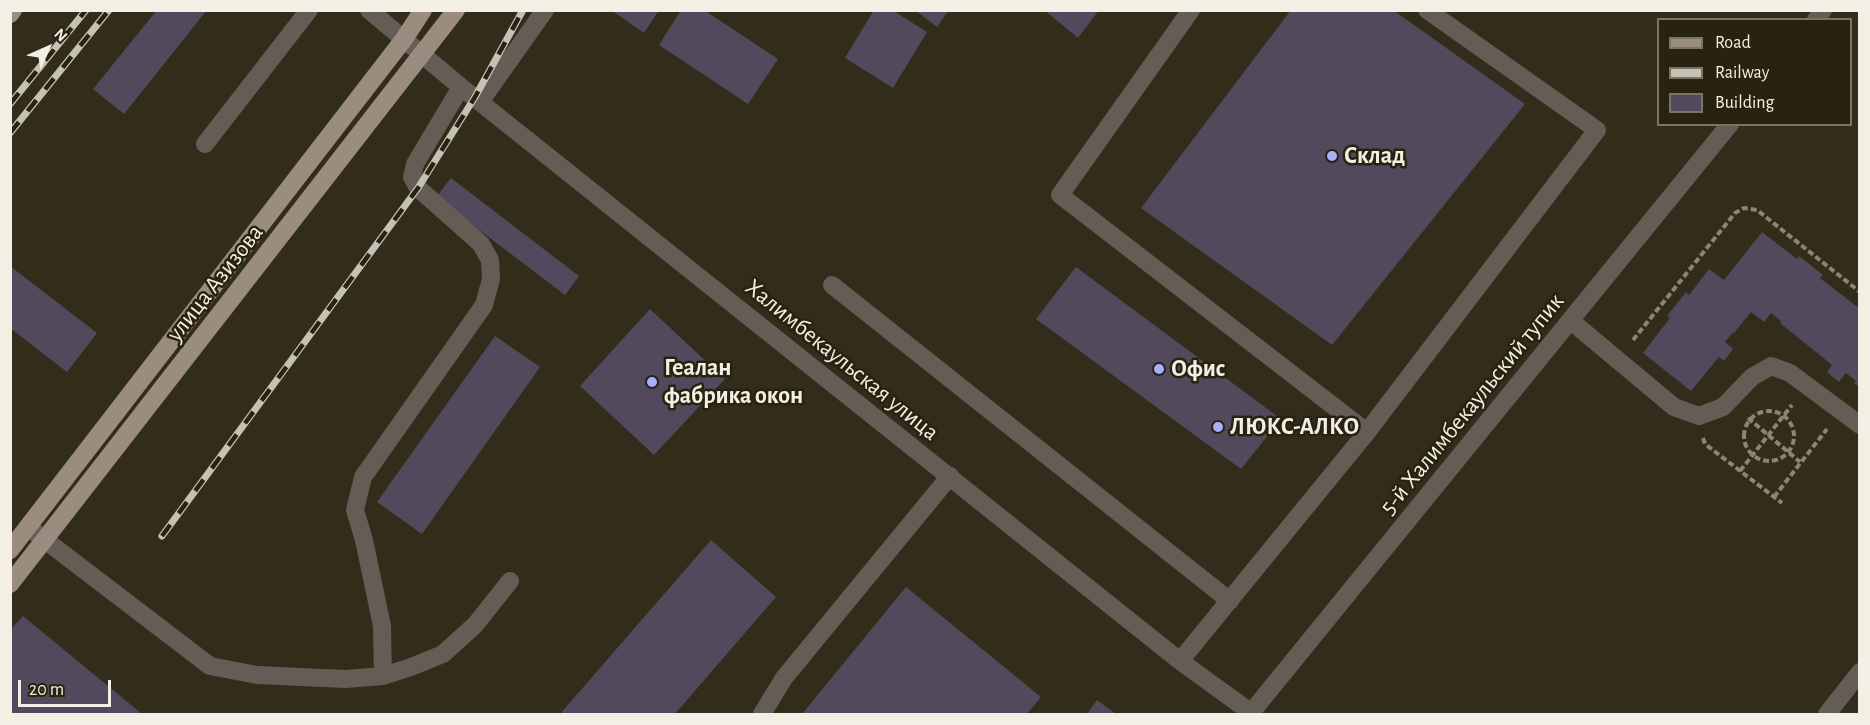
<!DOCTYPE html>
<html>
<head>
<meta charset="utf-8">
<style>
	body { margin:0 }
	#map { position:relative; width:1870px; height:725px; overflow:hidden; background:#322c1a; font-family:"Alegreya Sans",sans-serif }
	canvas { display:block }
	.frame { position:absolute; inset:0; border:12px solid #f3efe4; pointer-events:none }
	.legend { position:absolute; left:1657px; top:18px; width:195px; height:108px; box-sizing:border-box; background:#282210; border:2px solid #797465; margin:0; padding:8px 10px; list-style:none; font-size:18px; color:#f3efe4 }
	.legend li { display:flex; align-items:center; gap:12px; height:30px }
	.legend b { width:30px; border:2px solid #797465 }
	.north { position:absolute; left:18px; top:18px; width:60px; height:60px; -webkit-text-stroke:4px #282210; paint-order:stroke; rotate:45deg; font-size:16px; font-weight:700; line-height:24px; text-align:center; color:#f3efe4 }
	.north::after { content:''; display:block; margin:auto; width:21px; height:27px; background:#f3efe4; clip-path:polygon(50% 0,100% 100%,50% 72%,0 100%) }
	.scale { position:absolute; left:18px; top:680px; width:93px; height:27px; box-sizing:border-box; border:3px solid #f3efe4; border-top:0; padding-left:8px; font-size:18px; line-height:21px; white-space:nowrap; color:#f3efe4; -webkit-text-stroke:4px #282210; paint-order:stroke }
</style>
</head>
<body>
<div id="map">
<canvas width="1870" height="725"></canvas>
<div class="frame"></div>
<ul class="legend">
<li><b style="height:8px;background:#9a8c7e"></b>Road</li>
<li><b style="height:8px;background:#c6c1b5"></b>Railway</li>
<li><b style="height:16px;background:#52495c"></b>Building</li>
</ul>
<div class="north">N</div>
<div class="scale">20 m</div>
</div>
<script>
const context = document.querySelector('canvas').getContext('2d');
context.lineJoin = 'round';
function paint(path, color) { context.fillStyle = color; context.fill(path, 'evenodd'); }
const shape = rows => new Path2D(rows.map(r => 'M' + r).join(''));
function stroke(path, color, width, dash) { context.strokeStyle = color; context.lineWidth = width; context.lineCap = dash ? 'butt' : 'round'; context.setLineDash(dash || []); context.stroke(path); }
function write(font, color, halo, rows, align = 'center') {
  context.font = font + ' "Alegreya Sans",sans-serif'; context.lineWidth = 5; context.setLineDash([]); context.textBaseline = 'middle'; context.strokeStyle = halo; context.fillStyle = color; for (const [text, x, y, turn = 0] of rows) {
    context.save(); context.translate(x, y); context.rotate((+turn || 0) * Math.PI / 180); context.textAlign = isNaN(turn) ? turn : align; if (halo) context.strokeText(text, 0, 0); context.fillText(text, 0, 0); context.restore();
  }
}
paint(shape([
	[157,10,207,10,124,114,93,89],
	[611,10,659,10,644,33],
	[681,10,704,10,778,59,748,104,659,45],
	[874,10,892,10,927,32,893,88,845,58],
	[915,10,949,10,937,27],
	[1044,10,1099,10,1078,38],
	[1291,10,1393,10,1525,104,1332,345,1141,208],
	[451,178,579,276,565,295,436,197],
	[1762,232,1797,259,1799,256,1823,275,1820,278,1860,309,1860,387,1854,383,1856,381,1846,373,1839,382,1827,372,1832,365,1780,323,1781,321,1771,313,1764,322,1751,312,1734,333,1733,332,1725,342,1733,349,1724,361,1719,357,1691,391,1643,353,1670,318,1667,316,1686,292,1689,295,1709,269,1724,280],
	[10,266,97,333,67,372,10,328],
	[1076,267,1281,419,1241,469,1036,319],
	[650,309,725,379,654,455,580,386],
	[495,336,540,367,422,534,377,502],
	[711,540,776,597,675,714,560,714],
	[906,587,1041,697,1027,714,802,714],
	[23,616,142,714,10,714,10,630],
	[1097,700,1116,714,1087,714]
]), '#52495c');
stroke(shape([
	[1633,340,1735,213,1744,208,1757,210,1860,292],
	'1744 436a25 25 0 1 1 50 0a25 25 0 1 1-50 0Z',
	[1748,418,1800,462],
	[1703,438,1705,444,1782,503],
	[1740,471,1792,405],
	[1774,497,1827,429]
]), '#8a8576', 4, [6, 3]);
stroke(shape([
	[369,10,461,87,1180,661,1253,714],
	[1191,10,1060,195,1367,432],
	[1816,20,1823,10],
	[480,102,545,10],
	[205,144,309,10],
	[832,285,1230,601],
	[1571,321,1674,407,1699,416,1723,407,1752,377,1771,366,1790,373,1860,425],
	[28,527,210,666,257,675,346,679,383,676,382,626,364,540,355,510,363,477,484,305,491,279,490,260,481,244,418,188,412,177,415,164,461,87],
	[1180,661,1367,432,1597,130,1427,10],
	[383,676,411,667,443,654,475,625,510,581],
	[762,714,784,678,950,476],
	[1250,714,1730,124],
	[1827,714,1860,672]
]), '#645d56', 18);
stroke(shape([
	[10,14,13,10],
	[10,550,404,39,423,10],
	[10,584,456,10]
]), '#9a8c7e', 18);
const rail = shape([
	[10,104,86,10],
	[10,133,109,10],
	[162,536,418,188,475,97,523,10]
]);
stroke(rail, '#c6c1b5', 7);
stroke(rail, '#282210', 4.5, [14]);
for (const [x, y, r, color] of [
	[1332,156,6,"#a8b0fc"],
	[1159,369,6,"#a8b0fc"],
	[652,382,6,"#a8b0fc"],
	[1218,427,6,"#a8b0fc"]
]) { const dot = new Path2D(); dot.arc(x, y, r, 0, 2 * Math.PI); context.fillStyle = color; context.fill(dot); stroke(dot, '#282210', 2); }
write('bold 24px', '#f3efe4', '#282210', [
	["Склад",1344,156],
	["Геалан",664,368],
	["фабрика окон",664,396],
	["Офис",1171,369],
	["ЛЮКС-АЛКО",1230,427]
], 'left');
write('24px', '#f3efe4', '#282210', [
	["улица Азизова",215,283,-52],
	["Халимбекаульская улица",842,360,39],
	["5-й Халимбекаульский тупик",1472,404,-51]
]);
</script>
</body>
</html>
